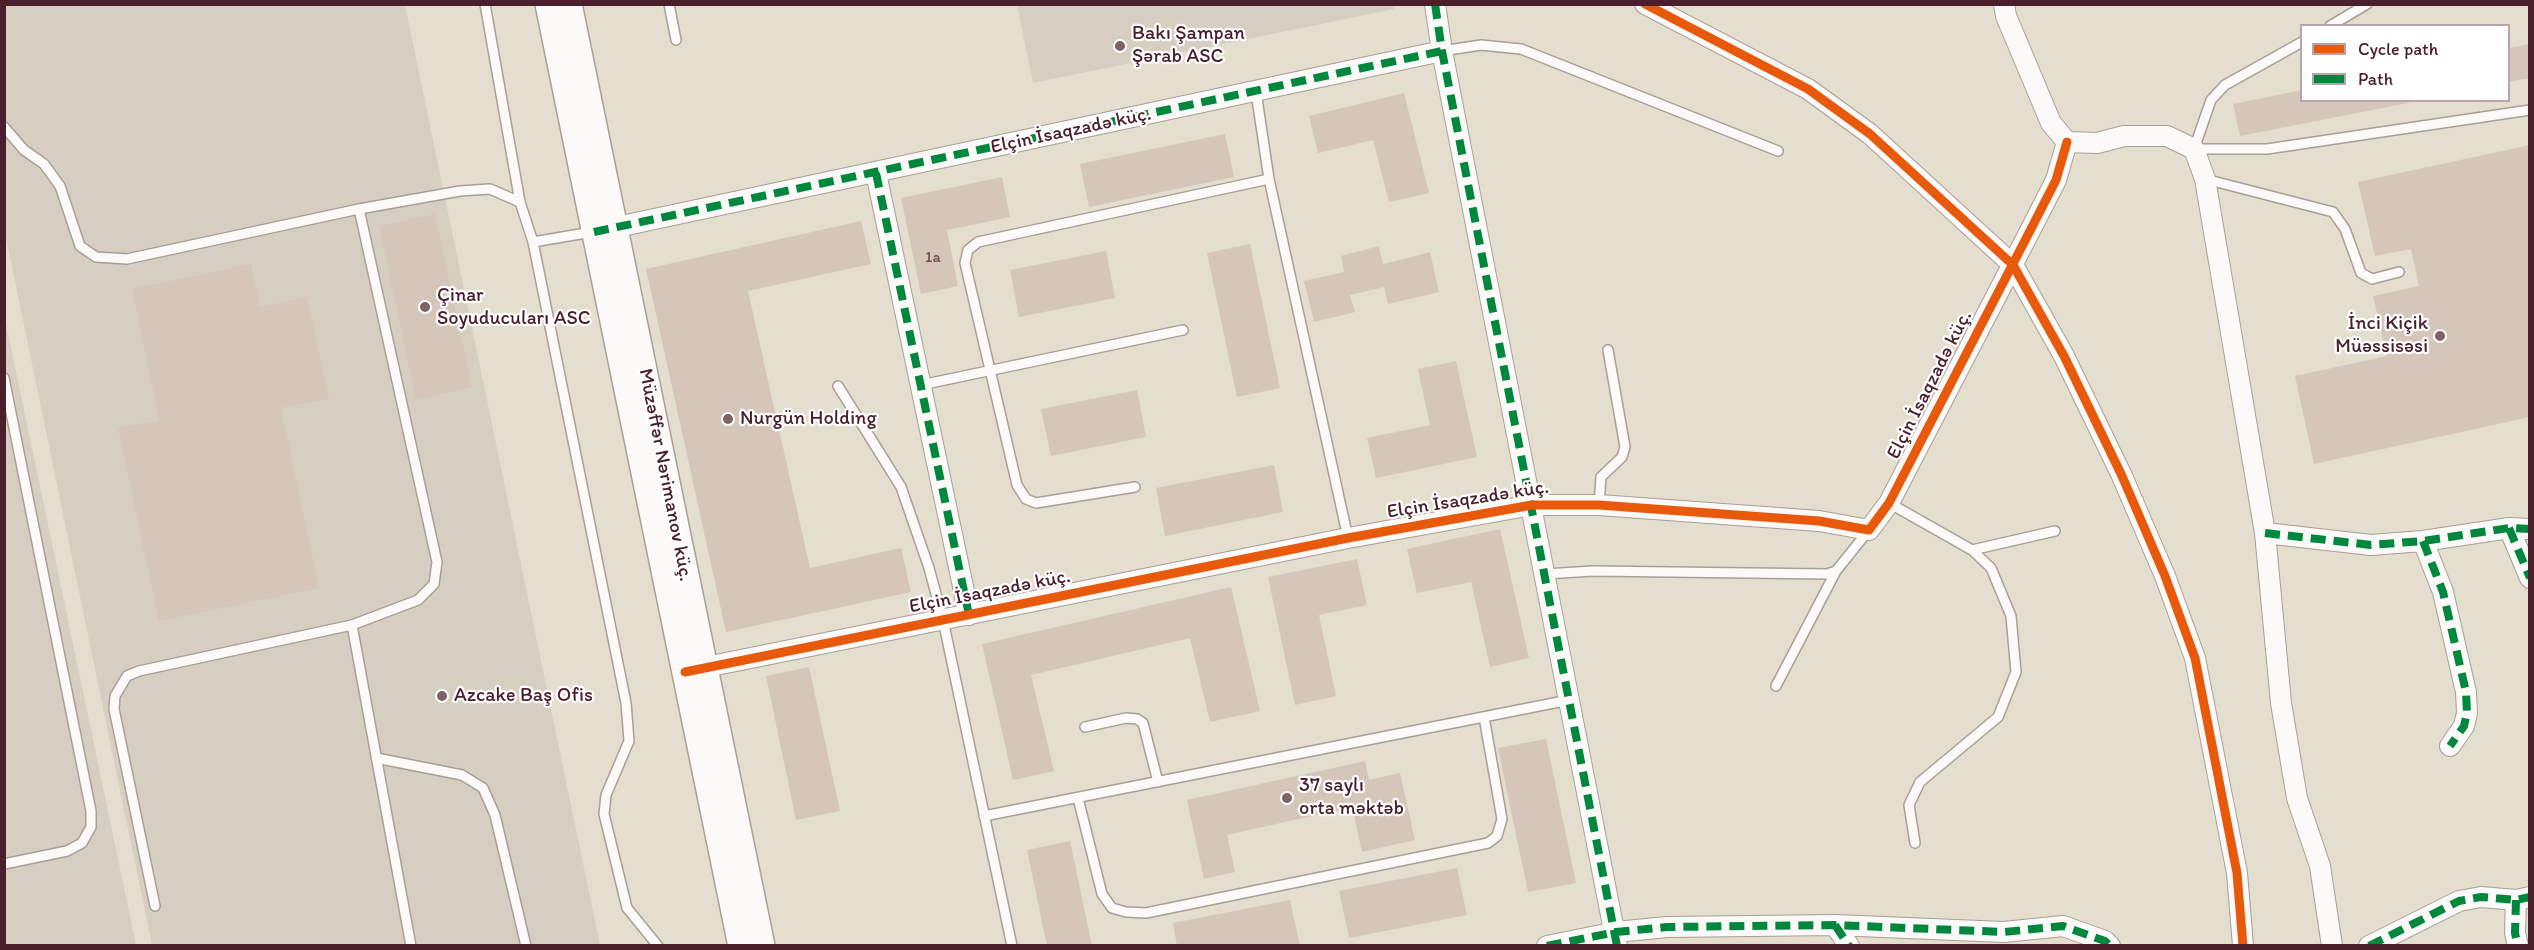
<!DOCTYPE html>
<html>
<head>
<meta charset="utf-8">
<style>
	body { margin:0 }
	#map { position:relative; width:2534px; height:950px; overflow:hidden; background:#e3decd; font-family:Itim,sans-serif }
	canvas { display:block }
	.frame { position:absolute; inset:0; border:6px solid #4a1f2b; pointer-events:none }
	.legend { position:absolute; left:2300px; top:24px; width:210px; height:78px; box-sizing:border-box; background:#fff; border:2px solid #b7a5aa; margin:0; padding:8px 10px; list-style:none; font-size:18px; color:#4a1f2b }
	.legend li { display:flex; align-items:center; gap:12px; height:30px }
	.legend b { width:30px; border:2px solid #b7a5aa }
</style>
</head>
<body>
<div id="map">
<canvas width="2534" height="950"></canvas>
<div class="frame"></div>
<ul class="legend">
<li><b style="height:8px;background:#e8590c"></b>Cycle path</li>
<li><b style="height:8px;background:#00873e"></b>Path</li>
</ul>
</div>
<script>
const context = document.querySelector('canvas').getContext('2d');
context.lineJoin = 'round';
function paint(path, color) { context.fillStyle = color; context.fill(path, 'evenodd'); }
const shape = rows => new Path2D(rows.map(r => 'M' + r).join(''));
function stroke(path, color, width, dash) { context.strokeStyle = color; context.lineWidth = width; context.lineCap = dash ? 'butt' : 'round'; context.setLineDash(dash || []); context.stroke(path); }
function write(font, color, halo, rows, align = 'center') {
  context.font = font + ' Itim,sans-serif'; context.lineWidth = 4.5; context.setLineDash([]); context.textBaseline = 'middle'; context.strokeStyle = halo; context.fillStyle = color; for (const [text, x, y, turn = 0] of rows) {
    context.save(); context.translate(x, y); context.rotate((+turn || 0) * Math.PI / 180); context.textAlign = isNaN(turn) ? turn : align; if (halo) context.strokeText(text, 0, 0); context.fillText(text, 0, 0); context.restore();
  }
}
paint(shape([
	[4,5,405,5,600,945,152,945,5,233],
	[1393,5,1394,9,1033,83,1017,5],
	[5,319,136,945,5,945]
]), '#d6cfc1');
paint(shape([
	[2530,44,2530,78,2508,82,2508,48],
	[2302,90,2302,100,2413,102,2240,136,2233,104],
	[1404,93,1429,193,1389,202,1373,140,1318,153,1309,116],
	[1225,134,1234,177,1089,207,1080,164],
	[2530,145,2530,417,2314,464,2295,376,2387,356,2373,296,2419,286,2411,249,2375,256,2358,182],
	[1002,177,1010,217,947,230,958,286,921,294,901,198],
	[435,214,472,387,416,400,379,226],
	[861,221,871,264,748,291,810,568,901,548,911,592,726,632,646,269],
	[1250,244,1280,388,1237,397,1207,253],
	[1379,246,1383,264,1430,252,1439,292,1388,304,1384,287,1350,295,1355,312,1314,322,1304,281,1344,272,1341,256],
	[1106,251,1115,298,1019,317,1010,270],
	[251,264,260,307,307,297,329,399,281,408,319,588,159,621,118,428,159,420,132,289],
	[1456,361,1477,457,1376,478,1367,438,1430,425,1418,369],
	[1137,390,1146,437,1051,456,1041,409],
	[1274,465,1283,512,1165,536,1156,488],
	[1500,529,1529,658,1490,667,1471,582,1417,593,1407,549],
	[1357,559,1367,605,1319,615,1336,696,1295,705,1268,577],
	[1231,587,1260,711,1210,722,1190,638,1031,675,1054,771,1013,780,982,644],
	[809,667,840,811,796,820,766,676],
	[1546,739,1576,883,1528,892,1498,748],
	[1365,761,1369,780,1400,773,1415,840,1362,852,1352,807,1227,835,1235,872,1204,879,1187,800],
	[1070,841,1092,946,1047,946,1027,850],
	[1457,868,1467,915,1349,938,1339,891],
	[1290,900,1300,946,1177,946,1173,923]
]), '#d6c6b9');
const service = shape([
	[485,4,520,202,533,242,592,232],
	[669,4,676,40],
	[2330,26,2367,4],
	[2302,42,2225,85,2211,100,2194,149,2267,149,2530,110],
	[1442,51,1481,45,1521,49,1778,151],
	[1256,92,1269,179,1348,538],
	[4,127,24,150,44,164,60,186,80,246,96,257,127,259,359,209,460,191,490,189,520,202],
	[2205,179,2333,212,2345,229,2361,273,2372,279,2399,272],
	[533,242,626,703,629,741,606,795,604,814,627,908,658,946],
	[4,378,91,811,91,827,82,843,67,851,4,864],
	[921,385,1183,330],
	[838,386,901,487,929,568,943,620,1012,946],
	[1135,487,1036,503,1026,499,1017,485,965,263,968,250,978,242,1269,179],
	[1889,503,1972,550,1991,568,2011,616,2016,672,1998,717,1920,782,1909,805,1915,843],
	[1599,505,1601,477,1622,457,1625,447,1608,350],
	[1972,550,2055,531],
	[1545,574,1593,571,1827,574,1836,571,1869,530],
	[352,625,411,946],
	[1776,686,1836,571],
	[1085,727,1126,718,1137,719,1143,723,1158,782],
	[376,758,462,775,483,788,495,815,526,946],
	[1078,798,1102,894,1112,908,1126,912,1146,913,1488,843,1497,836,1502,819,1484,717],
	[984,816,1569,700],
	[155,906,114,709,115,696,127,676,139,671,352,625,418,600,434,584,437,562,359,209]
]);
const minor = shape([
	[1435,4,1442,51,1617,946],
	[1645,4,1808,89,1870,134,2013,265,2064,356,2122,476,2165,576,2195,658,2237,873,2243,946],
	[2004,4,2006,16,2051,123,2067,142],
	[2067,142,2097,143,2124,136,2167,136,2194,149,2205,179,2265,533,2281,703,2297,798,2320,866,2332,946],
	[876,173,969,615],
	[603,230,1442,51],
	[2509,528,2530,578],
	[2265,533,2371,545,2423,541,2509,528,2530,529],
	[2423,541,2443,592,2466,692,2467,713,2464,726,2450,746],
	[691,670,1348,538,1532,505,1599,505,1819,521,1869,530,1889,503,2032,227,2056,180,2067,142],
	[2516,900,2515,933,2518,946],
	[1835,925,1849,946],
	[1547,946,1616,932,1667,927,1835,925,2004,932,2063,926,2105,941,2110,946],
	[2369,946,2459,901,2481,897,2516,900,2530,897]
]);
const secondary = shape([
	[549,4,742,946],
	[568,4,761,946]
]);
stroke(service, '#a89f97', 12);
stroke(minor, '#a89f97', 22);
stroke(secondary, '#a89f97', 30);
stroke(service, '#fbfaf8', 9);
stroke(minor, '#fbfaf8', 20);
stroke(secondary, '#fbfaf8', 27);
stroke(shape([
	[1435,4,1442,51,1617,946],
	[876,173,969,615],
	[594,232,1442,51],
	[2509,528,2530,578],
	[2265,533,2371,545,2423,541,2509,528,2530,529],
	[2423,541,2443,592,2466,692,2467,713,2464,726,2450,746],
	[2516,900,2515,933,2518,946],
	[1835,925,1849,946],
	[1547,946,1616,932,1667,927,1835,925,2004,932,2063,926,2105,941,2110,946],
	[2369,946,2459,901,2481,897,2516,900,2530,897]
]), '#00873e', 8, [15, 8]);
stroke(shape([
	[1645,4,1808,89,1870,134,2013,265,2064,356,2122,476,2165,576,2195,658,2237,873,2243,946],
	[685,672,1348,538,1532,505,1599,505,1819,521,1869,530,1889,503,2032,227,2056,180,2067,142]
]), '#e8590c', 9);
for (const [x, y, r, color] of [
	[1120,46,6,"#806264"],
	[425,307,6,"#806264"],
	[2440,336,6,"#806264"],
	[728,419,6,"#806264"],
	[442,696,6,"#806264"],
	[1287,798,6,"#806264"]
]) { const dot = new Path2D(); dot.arc(x, y, r, 0, 2 * Math.PI); context.fillStyle = color; context.fill(dot); stroke(dot, '#fff', 2); }
write('16px', '#6e4a4f', null, [
	["1a",933,258]
]);
write('20px', '#4a1f2b', '#fff', [
	["Bakı Şampan",1132,34],
	["Şərab ASC",1132,57],
	["Çinar",437,296],
	["Soyuducuları ASC",437,319],
	["İnci Kiçik",2428,324,"right"],
	["Müəssisəsi",2428,347,"right"],
	["Nurgün Holding",740,419],
	["Azcake Baş Ofis",454,696],
	["37 saylı",1299,786],
	["orta məktəb",1299,809]
], 'left');
write('20px', '#4a1f2b', '#fff', [
	["Elçin İsaqzadə küç.",1071,131,-12],
	["Elçin İsaqzadə küç.",1930,385,-63],
	["Müzəffər Nərimanov küç.",665,475,79],
	["Elçin İsaqzadə küç.",1468,500,-9],
	["Elçin İsaqzadə küç.",990,592,-11]
]);
</script>
</body>
</html>
